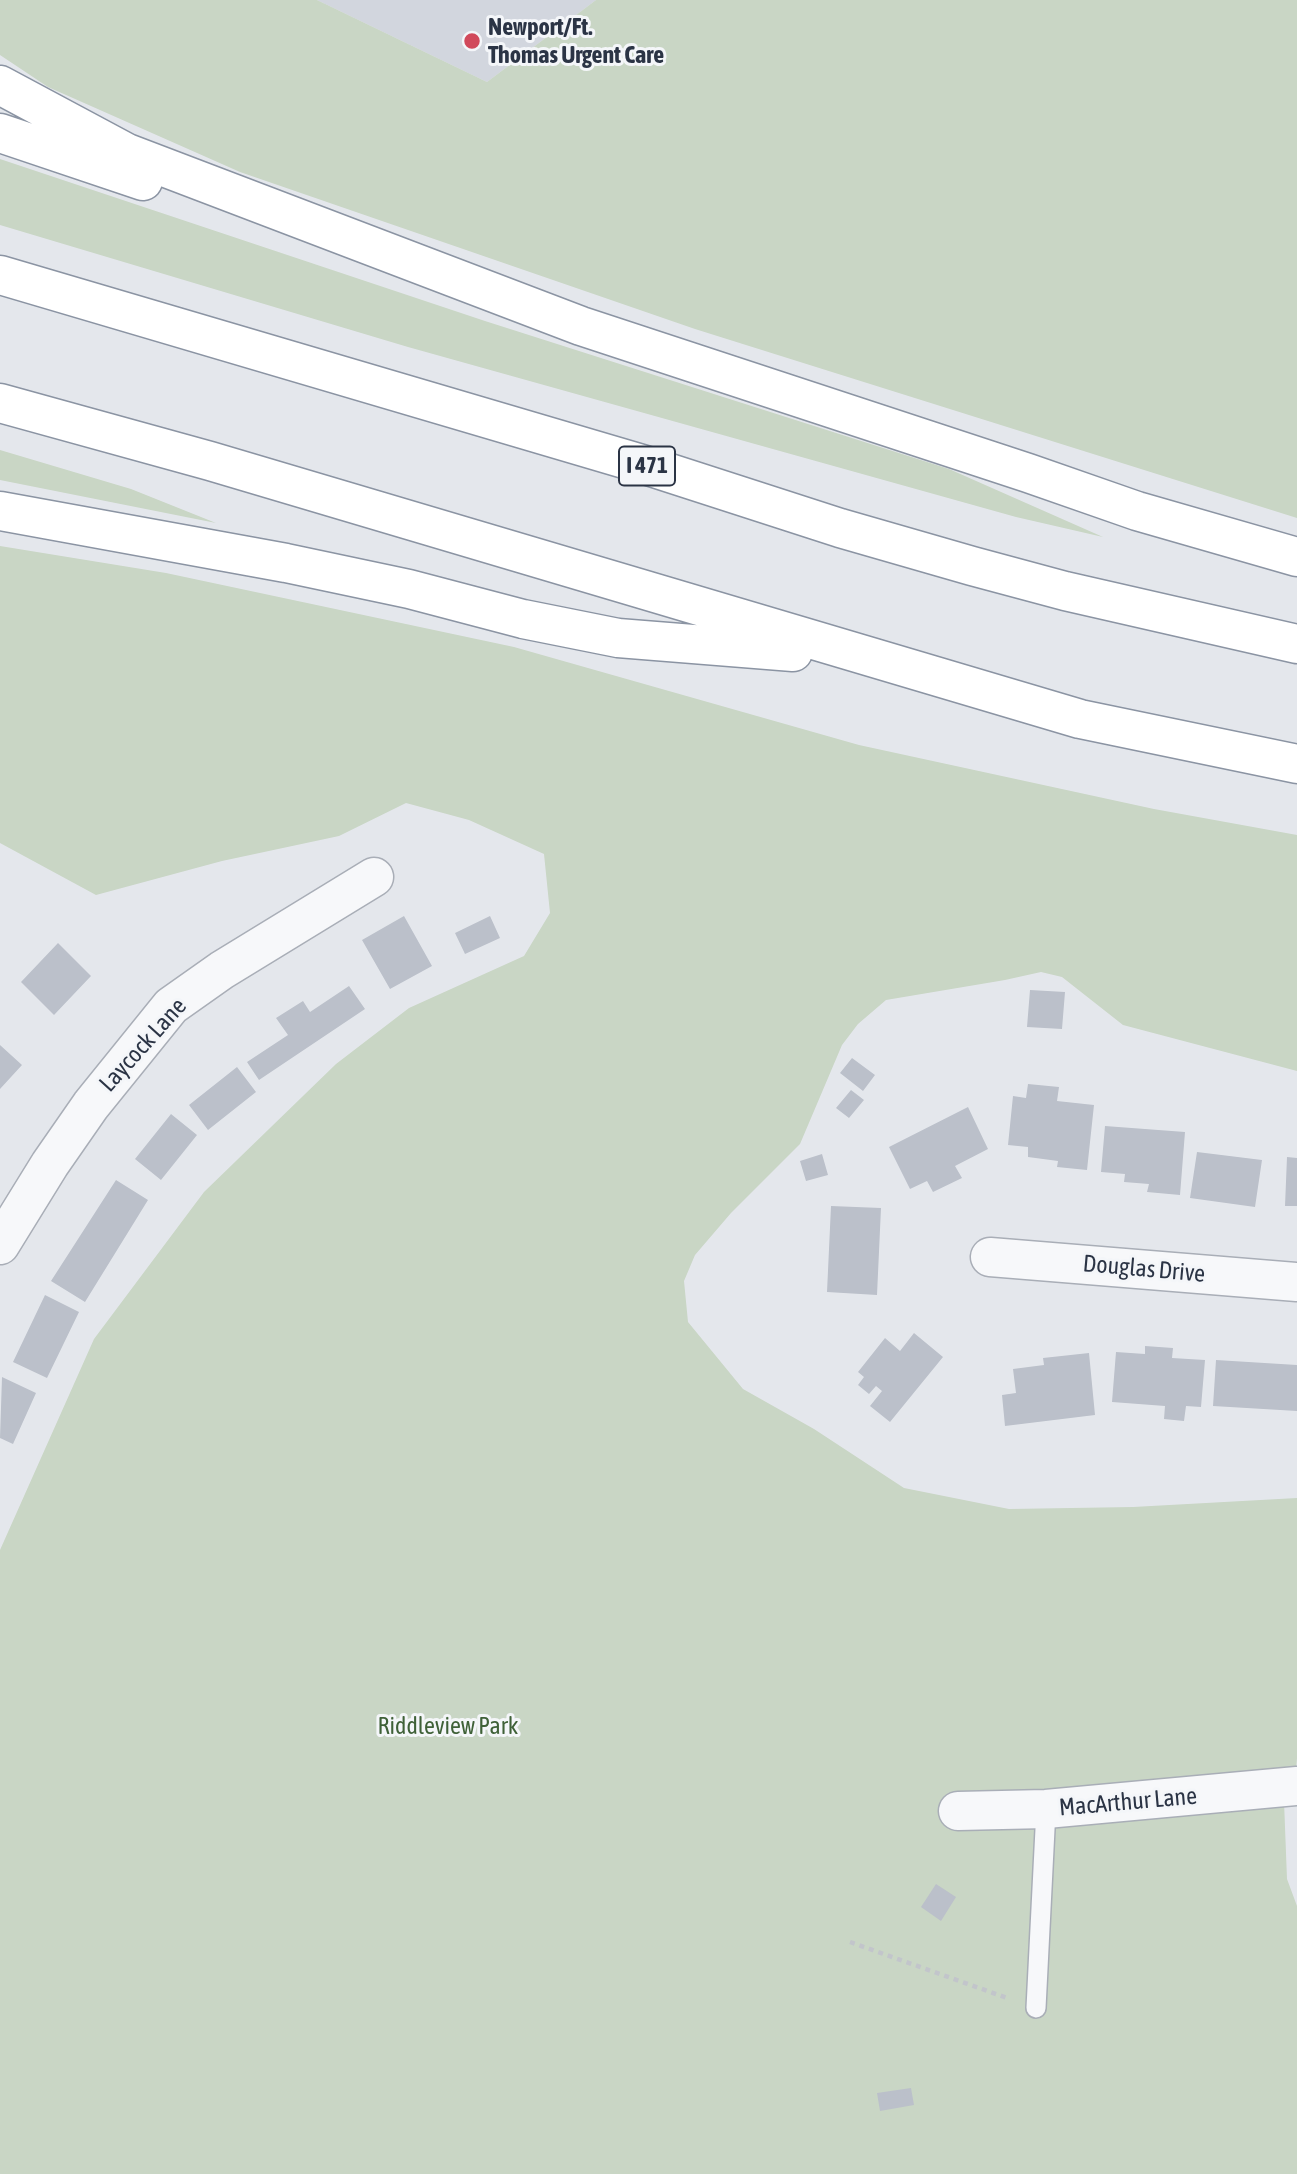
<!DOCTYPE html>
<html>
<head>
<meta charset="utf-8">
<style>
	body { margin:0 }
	canvas { display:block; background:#e4e7ec }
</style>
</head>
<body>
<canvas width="1297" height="2174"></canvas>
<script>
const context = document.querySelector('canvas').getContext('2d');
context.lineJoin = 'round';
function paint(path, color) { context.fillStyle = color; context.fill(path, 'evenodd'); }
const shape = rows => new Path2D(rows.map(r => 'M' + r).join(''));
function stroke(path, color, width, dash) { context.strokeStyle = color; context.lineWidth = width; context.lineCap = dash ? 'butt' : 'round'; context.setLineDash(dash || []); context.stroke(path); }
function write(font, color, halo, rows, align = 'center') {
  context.font = font + ' "Asap Condensed",sans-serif'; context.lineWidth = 6; context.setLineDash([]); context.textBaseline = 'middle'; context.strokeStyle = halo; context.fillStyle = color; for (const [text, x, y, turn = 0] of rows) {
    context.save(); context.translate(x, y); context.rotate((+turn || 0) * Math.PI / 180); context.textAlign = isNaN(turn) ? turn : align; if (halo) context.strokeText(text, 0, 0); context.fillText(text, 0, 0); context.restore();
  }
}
paint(shape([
	[317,0,596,0,487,82]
]), '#d2d6de');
paint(shape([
	[0,0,317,0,487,82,596,0,1297,0,1297,518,695,329,240,172,48,87,0,55],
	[0,159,485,321,949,469,1103,537,1016,517,408,347,0,225],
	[0,450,131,489,216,523,0,480],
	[0,546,166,573,514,647,859,745,1154,809,1297,835,1297,1071,1123,1025,1062,977,1041,972,1005,980,886,1000,858,1024,842,1045,800,1144,731,1213,695,1255,684,1281,688,1322,743,1389,814,1429,904,1488,1009,1509,1133,1507,1297,1498,1297,1758,1296,1771,1284,1801,1287,1879,1297,1906,1297,2174,0,2174,0,1550,94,1339,204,1192,336,1064,409,1008,524,956,550,913,544,854,469,820,406,803,339,836,222,861,96,895,0,843]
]), '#c9d6c5');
paint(shape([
	[404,916,432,966,390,989,362,940],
	[490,916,500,938,465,954,455,933],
	[58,943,91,976,54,1015,21,982],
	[349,986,365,1009,259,1080,247,1062,288,1035,276,1018,303,1001,310,1012],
	[1030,990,1065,992,1062,1029,1027,1027],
	[0,1045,22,1065,0,1089],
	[852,1058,875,1075,863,1091,840,1073],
	[237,1067,256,1092,208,1130,189,1105],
	[1028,1084,1059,1087,1057,1101,1094,1105,1087,1170,1057,1167,1058,1161,1028,1157,1028,1147,1008,1145,1013,1096,1026,1098],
	[851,1090,864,1100,849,1118,836,1108],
	[968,1107,988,1149,955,1166,962,1178,933,1192,927,1181,910,1189,889,1147],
	[171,1114,197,1135,161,1180,135,1159],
	[1105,1126,1185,1132,1180,1195,1147,1192,1149,1184,1124,1182,1125,1174,1101,1172],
	[1197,1152,1262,1160,1255,1207,1190,1198],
	[822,1154,828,1175,806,1181,800,1161],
	[1287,1157,1297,1158,1297,1206,1285,1206],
	[116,1180,148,1200,85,1302,51,1281],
	[831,1206,881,1208,877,1295,827,1292],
	[45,1295,79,1312,47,1378,13,1362],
	[914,1333,943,1357,890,1422,870,1406,882,1391,876,1386,869,1394,858,1385,864,1377,858,1372,885,1338,900,1351],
	[1145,1346,1173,1348,1172,1358,1205,1360,1201,1407,1186,1406,1184,1421,1164,1419,1165,1406,1112,1402,1116,1352,1145,1354],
	[1089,1353,1095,1415,1005,1426,1002,1395,1016,1393,1013,1369,1044,1365,1043,1358],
	[1216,1360,1297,1365,1297,1411,1213,1406],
	[2,1377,36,1393,13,1444,0,1438],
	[936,1884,956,1897,941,1921,921,1907],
	[911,2088,914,2105,880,2111,877,2093]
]), '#bbc0ca');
const lane = shape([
	[1036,2008,1046,1809]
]);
const street = shape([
	[0,1245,50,1164,91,1105,171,1006,222,970,374,877],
	[990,1257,1297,1282],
	[958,1811,1046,1809,1297,1786]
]);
const highway = shape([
	[0,85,127,153,581,326,1028,473,1137,511,1297,557],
	[0,133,143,181],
	[0,275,645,465,840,528,972,566,1065,591,1297,644],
	[0,403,210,461,1080,719,1297,764],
	[0,511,286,563,409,589,523,619,618,638,793,652]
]);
stroke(lane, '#a9aeb7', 22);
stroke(street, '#a9aeb7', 41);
stroke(highway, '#8b94a3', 41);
stroke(shape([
	[850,1942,1010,1999]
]), '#c2c5cb', 4.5, [5, 5]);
stroke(lane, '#f7f8fa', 19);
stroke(street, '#f7f8fa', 38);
stroke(highway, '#fff', 38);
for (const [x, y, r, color] of [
	[472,41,9,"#d1495b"]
]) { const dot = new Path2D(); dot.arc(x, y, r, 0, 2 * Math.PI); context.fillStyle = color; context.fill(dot); stroke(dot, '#f4f6f9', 2.5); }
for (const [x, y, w] of [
	[647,466,56]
]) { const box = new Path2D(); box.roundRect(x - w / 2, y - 19.5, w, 39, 5); context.fillStyle = '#f4f6f9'; context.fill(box); stroke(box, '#2b3445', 2); }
write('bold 23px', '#2b3445', null, [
	["I 471",647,466]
]);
write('bold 24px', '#2b3445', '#f4f6f9', [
	["Newport/Ft.",488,27],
	["Thomas Urgent Care",488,55]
], 'left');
write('24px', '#2b3445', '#f4f6f9', [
	["Laycock Lane",143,1045,-48],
	["Douglas Drive",1144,1269,5],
	["MacArthur Lane",1128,1802,-5]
]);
write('24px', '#3f6138', '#f4f6f9', [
	["Riddleview Park",448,1726]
]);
</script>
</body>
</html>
